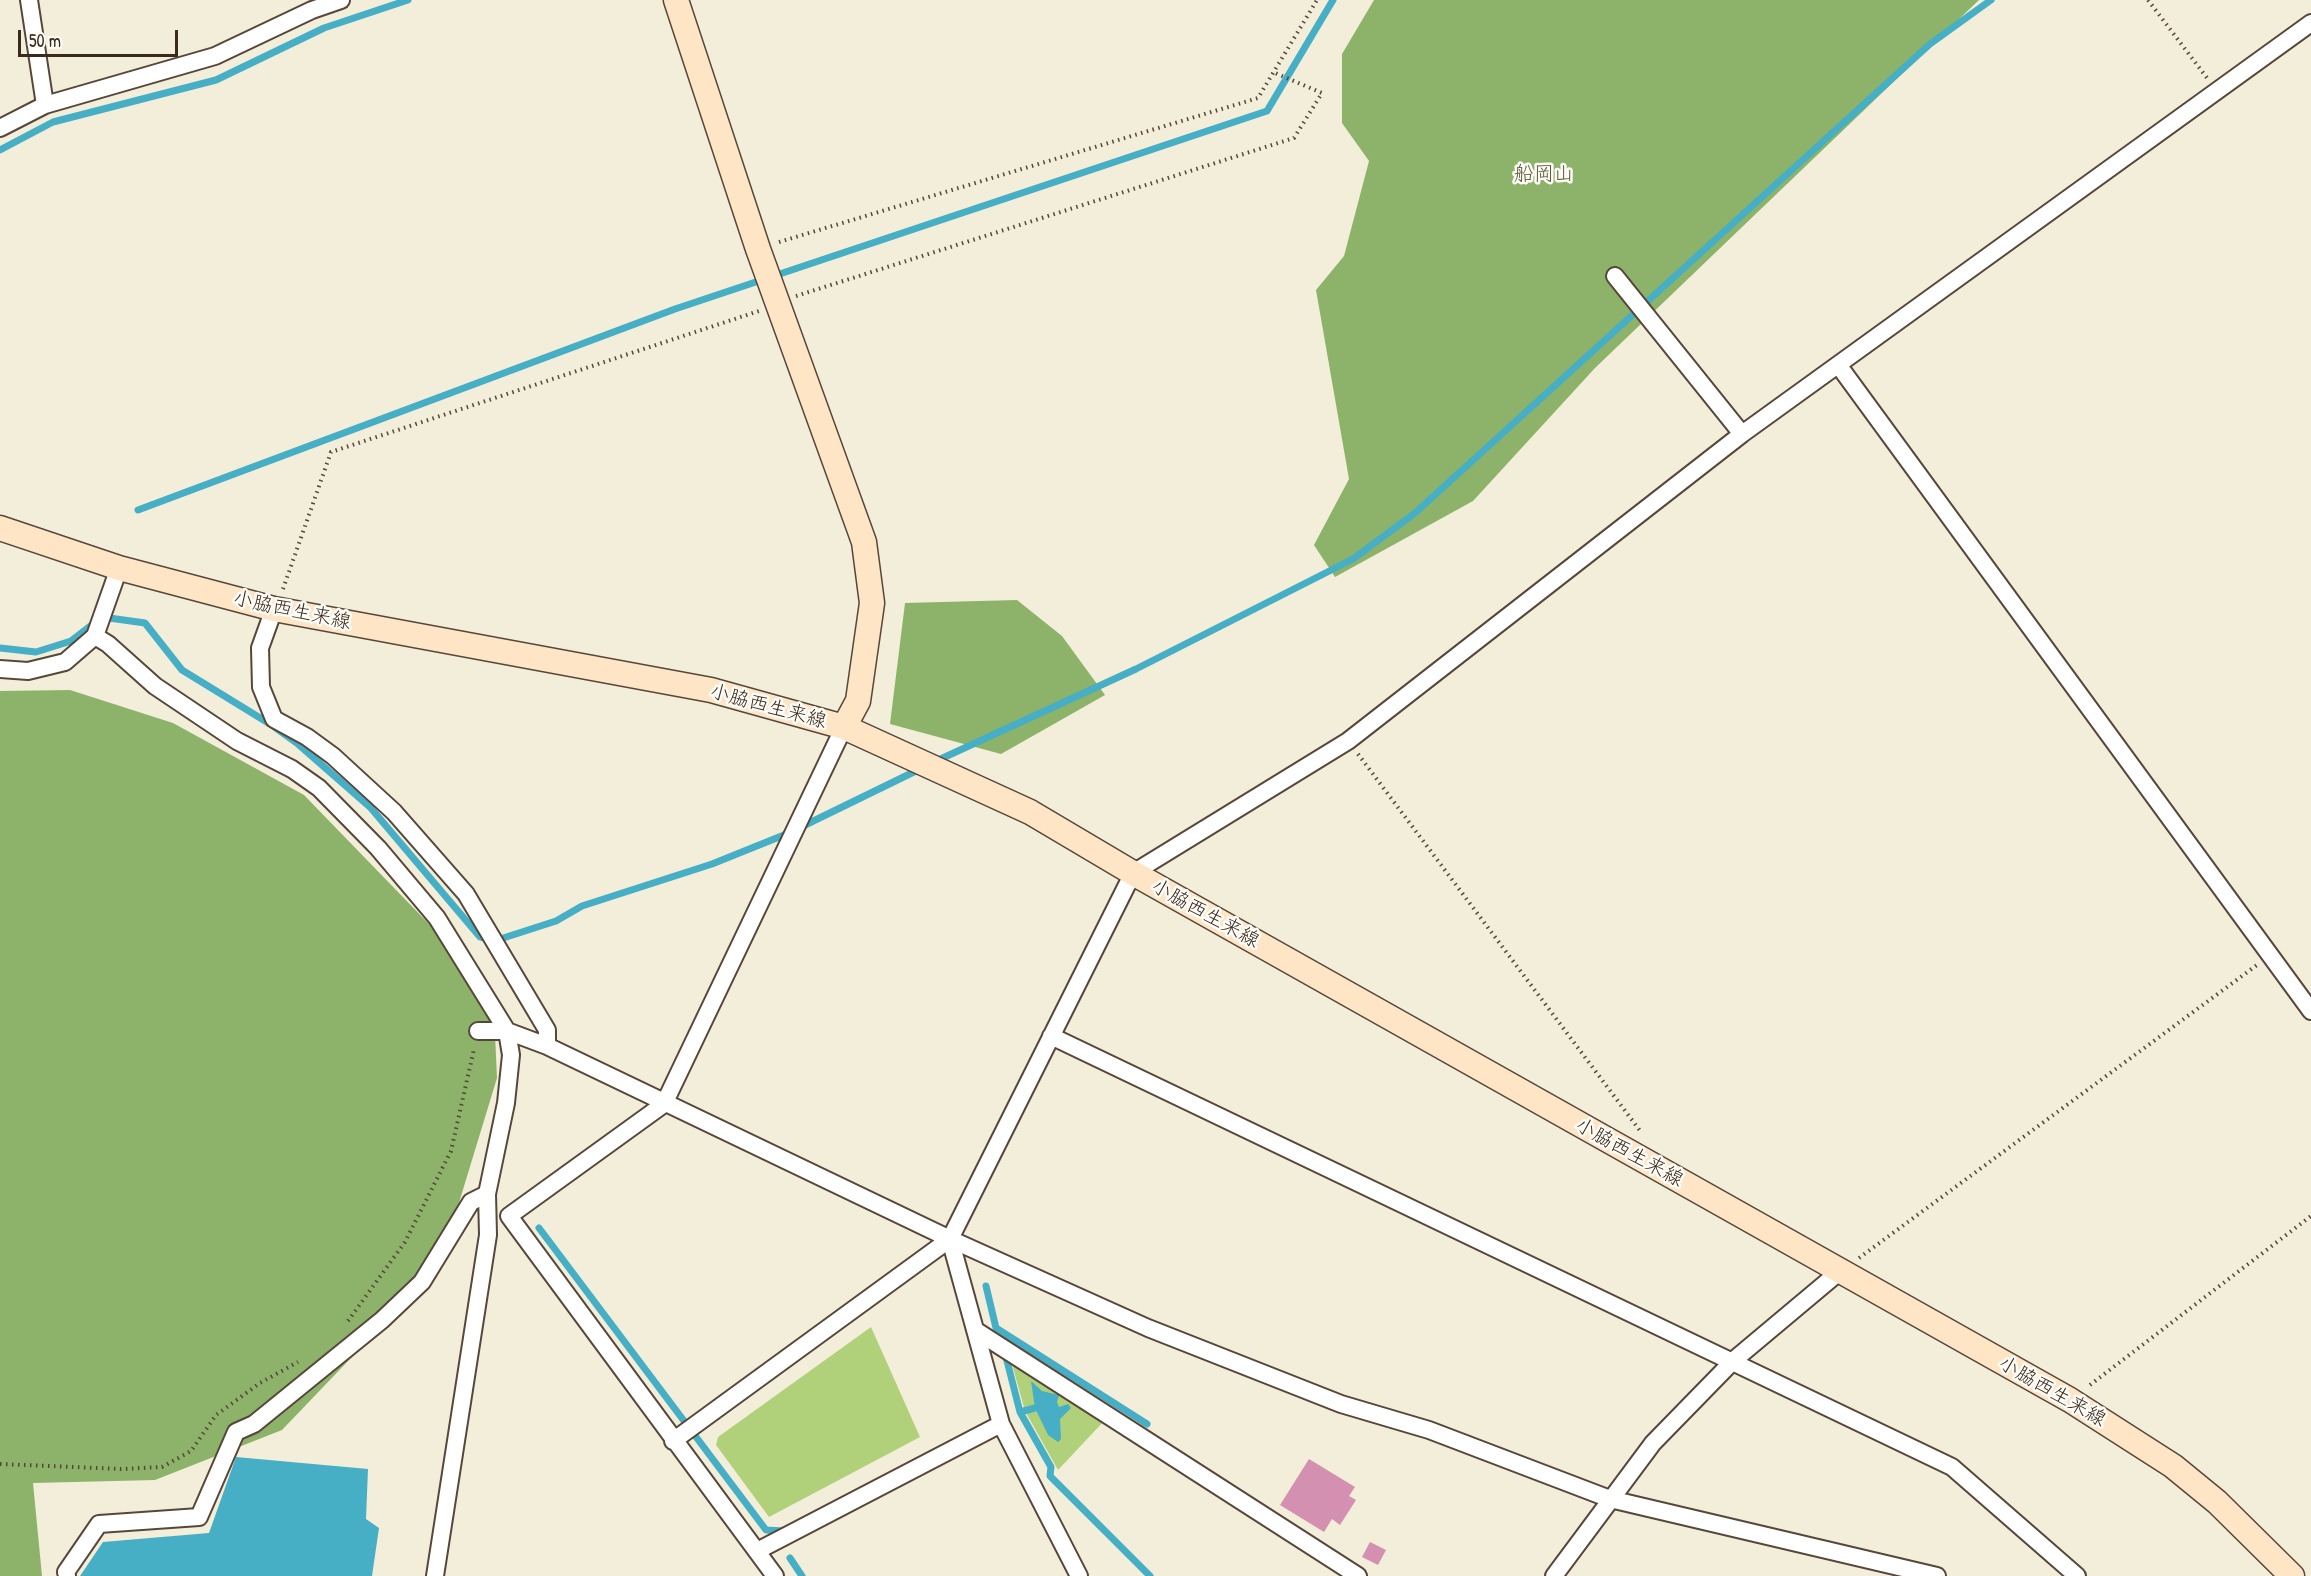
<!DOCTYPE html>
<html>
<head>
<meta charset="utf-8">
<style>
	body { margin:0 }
	#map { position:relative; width:2311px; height:1576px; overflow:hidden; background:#f3eeda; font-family:"Patrick Hand",sans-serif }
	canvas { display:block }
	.scale { position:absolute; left:18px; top:30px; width:160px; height:27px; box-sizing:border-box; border:3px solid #3b2a1e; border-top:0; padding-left:8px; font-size:18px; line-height:21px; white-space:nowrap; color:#3b2a1e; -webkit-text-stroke:4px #fdfcf7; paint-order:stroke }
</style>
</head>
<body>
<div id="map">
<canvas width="2311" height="1576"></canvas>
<div class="scale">50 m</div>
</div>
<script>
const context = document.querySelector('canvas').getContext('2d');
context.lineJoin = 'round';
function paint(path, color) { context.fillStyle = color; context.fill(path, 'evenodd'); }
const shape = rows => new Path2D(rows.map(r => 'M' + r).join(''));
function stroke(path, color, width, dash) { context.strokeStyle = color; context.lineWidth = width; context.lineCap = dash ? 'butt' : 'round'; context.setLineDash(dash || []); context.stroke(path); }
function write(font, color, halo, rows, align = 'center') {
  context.font = font + ' "Patrick Hand","Klee One",sans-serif'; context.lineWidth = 5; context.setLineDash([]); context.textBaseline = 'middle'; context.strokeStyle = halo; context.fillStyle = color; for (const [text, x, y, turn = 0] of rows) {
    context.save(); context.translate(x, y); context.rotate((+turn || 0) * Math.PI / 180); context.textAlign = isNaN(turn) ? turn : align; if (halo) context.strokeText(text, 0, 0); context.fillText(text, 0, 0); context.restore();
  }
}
paint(shape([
	[871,1327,920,1437,769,1517,716,1445,718,1437],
	[1010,1357,1105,1420,1058,1470,1025,1411]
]), '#b0d179');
paint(shape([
	[1374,0,1979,0,1595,368,1473,501,1335,577,1314,545,1349,479,1316,290,1344,256,1369,161,1342,123,1342,54],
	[1017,600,1062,636,1105,695,1001,754,890,724,905,603],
	[70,690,173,723,304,795,493,990,497,1078,440,1265,282,1430,155,1480,33,1483,42,1576,0,1576,0,691]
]), '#8cb369');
paint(shape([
	[1031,1381,1042,1391,1059,1395,1057,1402,1059,1407,1068,1404,1071,1408,1060,1419,1061,1439,1058,1442,1048,1435,1035,1408],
	[236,1457,368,1469,366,1519,379,1528,372,1576,80,1576,103,1542,209,1533]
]), '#46aec5');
stroke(shape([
	[0,150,53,122,216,80,324,28,408,0],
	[138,510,675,309,1267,111,1333,0],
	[0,648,36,652,71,641,102,617,145,623,182,670,270,724,298,744,370,807,480,937,494,941,556,921,582,906,712,864,789,833],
	[934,762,1136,669,1353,559,1415,513,1930,44,1991,0],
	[799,828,922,768],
	[539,1228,766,1530,784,1531],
	[986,1286,996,1328,1147,1424],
	[1006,1357,1020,1412,1051,1467,1050,1476,1150,1576],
	[1020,1412,1035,1408],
	[790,1558,802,1576]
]), '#46aec5', 7);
paint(shape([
	[1309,1459,1355,1487,1349,1496,1356,1500,1340,1525,1332,1519,1324,1532,1280,1505],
	[1370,1542,1386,1550,1378,1565,1362,1557]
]), '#d390b1');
const street = shape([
	[29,0,45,105],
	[0,128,45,105,215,56,312,10,341,0],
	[1615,276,1742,434],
	[1839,366,2311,1011],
	[274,609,260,648,261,687,274,719,307,737,333,756,394,812,466,894,547,1030,547,1046],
	[95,636,108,644,155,686,237,741,292,769,319,788,378,848,437,918,507,1031,511,1055,506,1103,487,1194,488,1235,435,1576],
	[0,669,28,671,65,662,95,636,119,568],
	[478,1031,507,1031,547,1046,950,1239,1148,1328,1341,1404,1429,1430,1610,1499,1937,1576],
	[1051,1036,1952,1467,2077,1576],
	[950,1239,1001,1424,1079,1576],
	[975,1330,1358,1576],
	[673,1441,950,1239,1133,873,1348,741,1742,434,2311,23],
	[757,1551,1001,1424],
	[67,1576,66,1572,99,1524,199,1517,236,1432,254,1424,382,1320,422,1282,471,1202,487,1194],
	[775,1576,509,1216,664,1104,844,727],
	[1554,1576,1653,1443,1734,1360,1839,1272]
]);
const secondary = shape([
	[676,0,758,249,864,542,872,603,858,701,844,727],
	[0,528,119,568,274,609,711,690,844,727,1030,812,1133,873,2070,1400,2173,1466,2217,1502,2292,1576]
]);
stroke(street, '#57473a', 20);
stroke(secondary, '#57473a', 27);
stroke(shape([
	[2148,0,2207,78],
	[779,242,1258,98,1317,0],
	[796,296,1294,138,1322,93,1275,73],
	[283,589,331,452,759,311],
	[1358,754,1641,1132],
	[1859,1258,2257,965],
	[348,1321,405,1242,451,1151,474,1049],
	[2090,1385,2311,1216],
	[0,1464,121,1469,162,1467,191,1451,216,1415,260,1383,298,1362]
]), '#57473a', 4, [1.5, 4.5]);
stroke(street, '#fff', 16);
stroke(secondary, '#fde5c5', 24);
write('20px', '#5e5c39', '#fdfcf7', [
	["船岡山",1544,175]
]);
write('20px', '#3b2a1e', '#fdfcf7', [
	["小脇西生来線",292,611,12],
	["小脇西生来線",768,707,15],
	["小脇西生来線",1205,914,29],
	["小脇西生来線",1629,1153,29],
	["小脇西生来線",2052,1392,30]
]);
</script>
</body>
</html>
